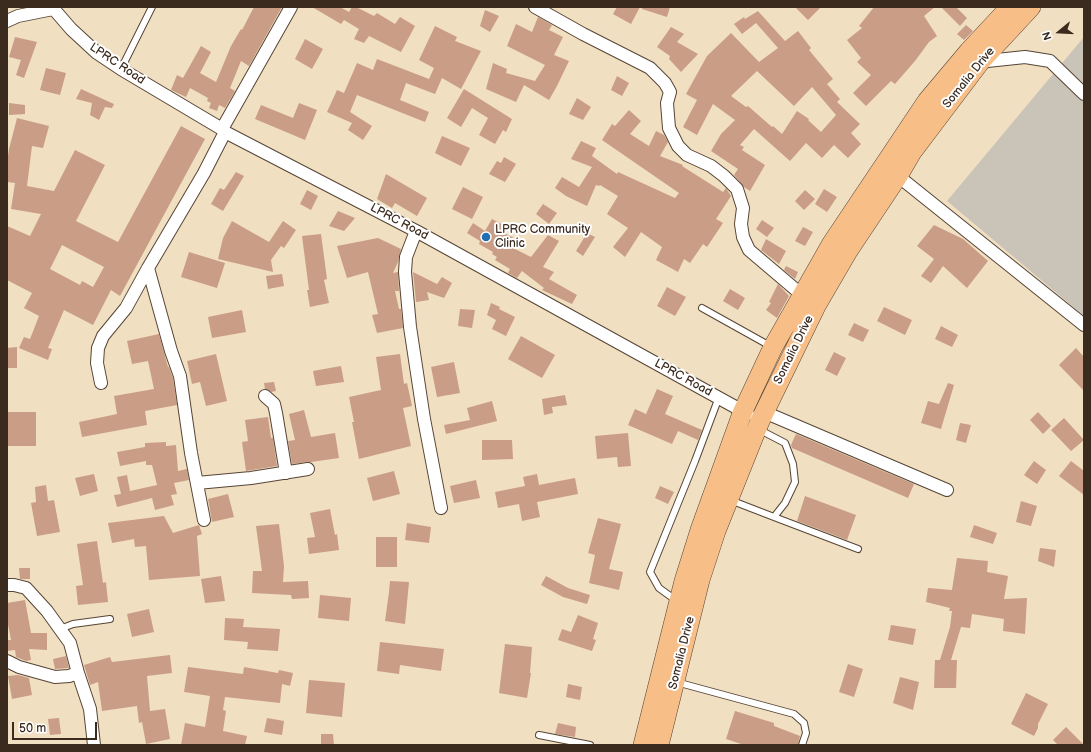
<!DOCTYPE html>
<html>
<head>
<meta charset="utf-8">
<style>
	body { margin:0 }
	#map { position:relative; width:1091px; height:752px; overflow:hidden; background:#f1dfc1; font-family:"Balsamiq Sans",sans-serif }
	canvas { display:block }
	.frame { position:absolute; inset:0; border:8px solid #3b2a1e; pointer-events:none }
	.north { position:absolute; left:1039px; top:12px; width:40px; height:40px; -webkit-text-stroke:3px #fff; paint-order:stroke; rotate:252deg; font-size:11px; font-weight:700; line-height:16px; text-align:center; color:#3b2a1e }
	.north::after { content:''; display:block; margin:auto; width:14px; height:18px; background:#3b2a1e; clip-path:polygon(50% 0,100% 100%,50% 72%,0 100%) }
	.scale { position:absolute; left:12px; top:722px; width:85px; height:18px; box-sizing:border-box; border:2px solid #3b2a1e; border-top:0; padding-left:5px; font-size:12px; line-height:14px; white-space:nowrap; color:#3b2a1e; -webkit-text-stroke:3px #fff; paint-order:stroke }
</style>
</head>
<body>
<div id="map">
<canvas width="1091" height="752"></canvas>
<div class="frame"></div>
<div class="north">N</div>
<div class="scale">50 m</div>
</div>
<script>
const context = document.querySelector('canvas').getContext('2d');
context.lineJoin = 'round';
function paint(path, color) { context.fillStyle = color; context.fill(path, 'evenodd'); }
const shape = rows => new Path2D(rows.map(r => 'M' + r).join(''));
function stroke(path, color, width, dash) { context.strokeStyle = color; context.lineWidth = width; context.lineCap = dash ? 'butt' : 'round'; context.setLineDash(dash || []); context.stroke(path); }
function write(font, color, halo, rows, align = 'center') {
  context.font = font + ' "Balsamiq Sans",sans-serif'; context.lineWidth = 4; context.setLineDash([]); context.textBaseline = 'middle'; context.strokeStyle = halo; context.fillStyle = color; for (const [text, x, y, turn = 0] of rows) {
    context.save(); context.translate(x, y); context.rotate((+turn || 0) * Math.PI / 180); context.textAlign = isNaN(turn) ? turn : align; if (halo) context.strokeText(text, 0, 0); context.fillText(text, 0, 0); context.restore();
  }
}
paint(shape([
	[1084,37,1084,316,947,201]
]), '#cac3b8');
paint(shape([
	[254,7,282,7,249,66,241,61,230,88,235,91,225,108,219,105,217,111,209,108,211,103,207,101,208,98,190,88,186,97,171,90,177,75,183,78,201,46,211,52,200,73,216,82,231,46,241,29,242,30],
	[312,7,340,7,349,12,352,7,356,7,374,16,377,13,395,24,400,17,415,26,401,52,369,36,364,43,354,39,359,29,344,20,341,24],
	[617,7,640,7,631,24,613,14],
	[642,7,670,7,667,17,642,9],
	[795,7,821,7,808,20],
	[874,7,935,7,924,16,937,36,929,42,915,61,895,84,891,81,866,106,853,93,871,75,857,62,861,58,847,40,862,28,859,26],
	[941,7,956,7,967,18,960,26],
	[485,10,499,16,490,32,480,26],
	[758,11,785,41,798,31,811,48,809,50,833,79,827,84,840,99,837,102,860,124,851,133,861,144,848,158,834,145,822,158,806,143,790,161,754,129,740,145,744,147,742,150,765,165,750,191,744,187,734,175,738,169,711,151,721,134,735,120,713,104,697,135,683,127,697,100,686,94,707,56,731,33,759,62,778,48,756,23,742,34,734,24,744,17,745,19],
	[757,71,794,106,812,87,836,115,821,132,808,120,809,119,797,111,782,134,773,126,772,127,748,106,746,107,731,96],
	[538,17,552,25,549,30,563,37,554,55,569,61,557,86,549,100,524,85,516,102,486,89,493,63,507,69,506,73,535,81,545,65,507,46,516,24,532,32],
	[966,25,973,31,964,40,957,34],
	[435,26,457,37,455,41,481,51,461,89,442,78,435,94,406,83,400,100,429,112,425,122,357,95,350,112,372,126,363,140,348,130,352,123,327,112,337,90,344,93,357,63,373,70,377,59,429,79,434,68,419,60],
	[671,27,684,34,677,42,698,54,681,72,669,59,670,56,657,47],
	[15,37,37,42,24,78,16,75,21,60,9,57],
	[305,39,323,49,312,69,295,59],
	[46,68,66,73,60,95,40,90],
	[617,76,629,83,622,96,611,90],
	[81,89,114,104,112,108,105,107,99,120,90,115,92,103,76,99],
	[464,89,512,119,506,132,503,130,495,144,479,135,488,118,472,108,461,127,447,118],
	[577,98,591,107,583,120,569,114],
	[9,103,25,105,25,114,9,115],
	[299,103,317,110,305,140,255,119,261,105,293,118],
	[629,110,641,121,630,134,649,146,656,131,664,135,668,142,660,156,683,165,682,166,723,192,726,188,731,196,716,219,723,223,707,247,703,244,690,263,684,259,678,272,656,260,662,247,641,232,625,257,613,247,628,228,607,214,618,196,600,185,599,186,596,185,587,206,566,196,555,188,562,177,579,187,592,167,571,159,581,141,596,148,592,156,617,174,618,172,675,198,679,193,602,140,612,124,615,126],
	[17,118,49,126,43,148,32,146,27,186,54,191,75,150,105,165,76,221,118,242,181,126,205,139,120,296,111,290,93,325,64,310,48,348,52,349,48,360,19,348,24,337,30,339,39,316,24,308,32,293,7,280,7,226,30,236,41,214,11,209,15,183,7,182,7,163,9,149],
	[62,245,104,267,93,287,82,281,80,285,50,269],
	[442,136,470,148,461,166,435,153],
	[504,157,516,164,505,182,489,174,497,161,501,163],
	[236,172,244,176,223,211,211,204,220,188,224,190],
	[386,174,427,198,417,216,395,203,392,208,377,199],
	[463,187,483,197,472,219,452,209],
	[824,189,837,197,827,212,815,204],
	[307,190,318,196,311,210,300,204],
	[805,190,815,199,804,210,795,201],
	[543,204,557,213,549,224,536,214],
	[338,211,355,218,344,231,329,226],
	[492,219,505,226,502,232,518,240,513,248,531,257,548,235,559,241,543,267,554,272,549,279,577,295,572,304,542,290,544,288,522,271,517,278,508,273,510,269,495,260,497,257,492,254,493,252,479,244,480,241,467,233,473,223,485,231],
	[762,220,774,228,767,237,756,229],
	[232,221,269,242,283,221,296,230,284,248,281,246,271,260,273,272,218,259,223,238],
	[934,225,963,239,988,261,967,288,943,266,931,283,921,276,934,259,917,246],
	[803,227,813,232,805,246,795,241],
	[587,233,595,237,583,256,576,251],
	[321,234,327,279,324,280,329,303,310,307,307,290,309,290,302,236],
	[378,238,401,249,398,262,393,273,398,272,399,291,395,291,399,309,401,309,403,328,377,333,372,315,378,314,368,272,347,278,337,246],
	[766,239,786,251,779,264,761,250],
	[189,252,225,263,217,288,181,277],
	[786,266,798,272,795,279,784,270],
	[413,272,437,284,442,277,452,283,444,298,427,292,429,300,416,302],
	[282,274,284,286,268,289,266,276],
	[778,284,789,296,777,318,766,310,771,303,769,302],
	[667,287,686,297,675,316,657,306],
	[730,289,745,298,738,310,723,301],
	[491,303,500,307,499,309,515,317,506,336,492,329,496,320,487,315],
	[884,307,912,320,905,335,877,321],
	[460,309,475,310,472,328,458,326],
	[242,310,246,332,212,338,208,317],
	[854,323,869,330,863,342,848,335],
	[941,326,958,335,952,347,935,339],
	[159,334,168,367,169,367,173,378,177,405,145,411,147,425,82,437,79,422,117,414,114,396,154,389,148,361,132,364,127,341],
	[521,336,555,355,542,378,508,359],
	[17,347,17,368,7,368,7,348],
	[1076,348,1084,357,1084,391,1059,365],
	[834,352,846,358,837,376,825,370],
	[216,354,227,401,206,406,200,382,192,384,187,361],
	[400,354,404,384,407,383,412,406,403,408,411,446,359,459,352,422,354,422,349,397,381,390,376,357],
	[454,362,460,393,437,397,431,367],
	[341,366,344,382,316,386,313,371],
	[274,382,276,391,271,392,265,389,264,383],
	[948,383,954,385,941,429,921,423,928,401,939,404],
	[657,389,673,396,665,414,702,430,698,440,678,431,672,444,628,425,635,409,646,414],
	[565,395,567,405,552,407,553,413,544,415,542,399],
	[492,401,497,421,446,434,444,425,470,420,467,408],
	[304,410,311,437,335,433,339,458,311,462,307,462,292,464,288,441,295,440,289,414],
	[8,412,36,412,36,446,7,446],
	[1038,412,1051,426,1043,434,1030,420],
	[268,417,271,438,273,438,277,466,246,471,242,442,248,441,245,420],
	[1064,418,1084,440,1071,451,1051,430],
	[960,423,971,425,966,443,956,440],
	[628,433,631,466,618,467,617,457,597,459,595,436],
	[796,434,914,484,908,498,792,448,791,445],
	[482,440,512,440,513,459,482,460],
	[166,442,166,446,176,445,178,471,187,469,189,480,174,483,177,494,171,495,174,505,155,510,152,498,117,507,114,495,121,494,117,477,127,475,130,491,157,485,152,465,146,465,146,461,120,466,117,452,145,447,145,443],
	[1034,461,1046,470,1037,484,1024,475],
	[1071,461,1084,471,1084,495,1059,476],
	[394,471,400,494,373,501,367,478],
	[94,474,98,491,80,496,75,478],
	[537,474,539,485,575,478,578,494,537,502,540,517,522,521,519,504,498,508,495,492,525,486,523,477],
	[476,480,480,498,454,503,450,486],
	[46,485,48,501,54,500,60,532,37,536,31,503,36,502,35,487],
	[660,486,674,492,668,504,655,498],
	[228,494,234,517,212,522,208,499],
	[805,496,856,515,847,540,797,521],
	[1021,501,1037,506,1031,526,1016,522],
	[330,509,335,535,337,534,339,550,309,554,307,538,315,537,310,513],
	[164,516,173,533,199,525,202,534,197,536,200,576,149,580,146,546,135,547,134,539,112,543,108,523],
	[598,518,621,524,609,569,623,572,619,590,589,583,595,555,588,553],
	[407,523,431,527,429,543,405,540],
	[279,524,284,566,283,582,308,581,309,598,292,599,291,595,252,593,253,571,262,571,256,526],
	[974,525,997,533,993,544,970,537],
	[376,537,397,537,397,567,376,567],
	[97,541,103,583,106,582,108,602,78,605,76,586,83,585,77,544],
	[1040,548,1056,550,1054,567,1038,561],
	[957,558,988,561,987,572,1008,576,1004,599,1027,598,1025,634,1003,631,1004,619,972,614,970,628,961,627,951,660,957,660,956,688,934,688,935,660,940,660,950,627,952,611,949,611,950,608,926,602,928,588,952,590],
	[19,568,30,568,30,579,20,579],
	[221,576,225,601,205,603,201,579],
	[546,576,568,588,590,595,587,604,563,597,541,585],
	[390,581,409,582,405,624,385,621,389,592],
	[320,595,351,598,349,621,318,618],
	[25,600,31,633,47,633,47,650,29,649,31,660,26,661,16,657,15,650,7,651,7,640,11,640,7,619,7,603],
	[149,609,154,632,132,637,127,614],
	[578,615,598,623,593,639,596,640,592,651,558,640,562,629,571,632],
	[225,618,244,619,243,627,280,629,278,651,247,649,248,642,224,640],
	[891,625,916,629,913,645,888,640],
	[380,642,444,649,441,671,400,665,399,674,377,671],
	[505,644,532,647,530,673,531,673,527,698,499,693],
	[170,655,172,673,147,676,150,711,165,709,170,739,146,744,142,722,139,723,137,706,102,711,98,682,90,685,84,665,110,657,112,662],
	[66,656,69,668,55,669,53,659],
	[848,664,863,669,854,697,839,692],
	[188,667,243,674,244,667,278,673,279,670,293,673,290,686,282,684,280,703,225,697,223,710,226,711,223,731,247,736,245,745,181,745,185,723,205,727,210,696,184,692],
	[18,675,29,678,32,695,12,699,8,676],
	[900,677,919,682,913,710,893,703],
	[309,680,345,683,342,717,306,713],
	[568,684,582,687,580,700,566,697],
	[1026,693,1048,704,1038,724,1038,728,1034,736,1011,724],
	[735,711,774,723,774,726,800,736,798,745,744,745,726,739],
	[59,718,61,734,50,735,48,719],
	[267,718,284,721,282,735,264,732],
	[558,723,576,727,575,737,555,734],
	[1066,727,1084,745,1058,745,1053,740],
	[321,734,333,734,334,745,321,745]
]), '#ca9d86');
const lane = shape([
	[121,69,152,7],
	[702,308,772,347],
	[730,500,774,517,785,503,795,482,793,464,785,443,758,429],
	[774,517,858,549],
	[677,601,659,588,650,572,695,461,719,397],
	[60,629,73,624,110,619],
	[676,682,794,714,804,723,806,733,802,745],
	[539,735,590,745]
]);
const street = shape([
	[52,7,71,29,97,53,121,69,222,129,225,132,416,231,748,414],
	[535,7,583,34,650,68,665,83,670,92,667,103,669,128,678,146,687,155,711,166,724,176,737,189,743,208,741,224,743,237,749,250,802,295],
	[7,21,18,16,53,9],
	[978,62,1025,57,1050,61,1084,94],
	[222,129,291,7],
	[898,176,1084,325],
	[416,231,406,257,405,272,410,327,424,419,441,508],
	[148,268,171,351,180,376,191,453,204,520],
	[101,383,97,363,98,348,103,336,126,308,148,268,204,173,225,132],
	[265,396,274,404,276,413,286,473],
	[764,412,947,490],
	[197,483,251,478,308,469],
	[7,585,14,585,26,588,47,611,70,643,78,673,90,709,94,745],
	[7,661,19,667,55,677,69,676,78,673]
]);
const primary = shape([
	[643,745,684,581,700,530,743,411,773,347,832,243,927,101,969,51,1010,7],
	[659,745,700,580,716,531,760,421,816,306,848,251,898,176,912,152,980,62,1031,7]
]);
stroke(lane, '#564536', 8);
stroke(street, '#564536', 14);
stroke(primary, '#564536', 20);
stroke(lane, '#fff', 6);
stroke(street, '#fff', 12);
stroke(primary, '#f7be88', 19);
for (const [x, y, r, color] of [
	[486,237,5,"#1f6fb2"]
]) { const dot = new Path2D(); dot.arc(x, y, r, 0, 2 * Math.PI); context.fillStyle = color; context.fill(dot); stroke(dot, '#fff', 1.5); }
write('12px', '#3b2a1e', '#fff', [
	["LPRC Road",117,64,34],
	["Somalia Drive",969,78,-51],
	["LPRC Road",399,222,28],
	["Somalia Drive",794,350,-64],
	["LPRC Road",683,378,29],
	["Somalia Drive",682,653,-76]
]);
write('12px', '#3b2a1e', '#fff', [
	["LPRC Community",495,230],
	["Clinic",495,244]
], 'left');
</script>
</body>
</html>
